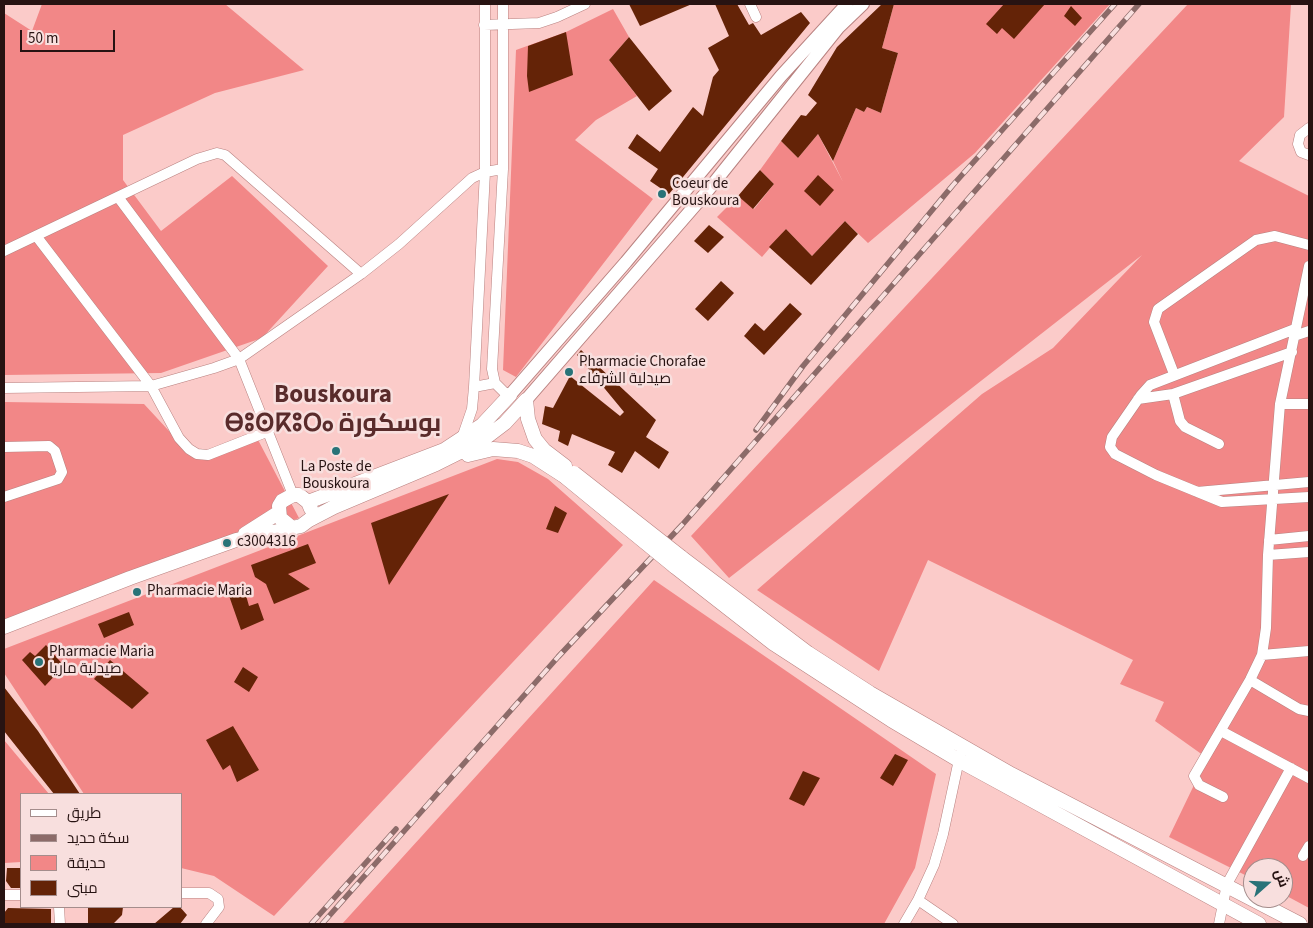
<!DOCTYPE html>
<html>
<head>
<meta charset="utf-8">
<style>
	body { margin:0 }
	#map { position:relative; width:1313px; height:928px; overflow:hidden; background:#fbcbc9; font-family:"Source Sans 3",Cairo,sans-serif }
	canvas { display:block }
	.frame { position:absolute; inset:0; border:5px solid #271312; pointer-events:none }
	.legend { position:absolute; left:20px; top:793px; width:162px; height:115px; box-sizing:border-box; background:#f8dfde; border:1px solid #a48d8c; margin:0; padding:6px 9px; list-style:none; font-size:15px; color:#271312 }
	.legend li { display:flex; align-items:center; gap:10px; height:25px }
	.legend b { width:25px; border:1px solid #a48d8c }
	.north { position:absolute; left:1243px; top:858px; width:50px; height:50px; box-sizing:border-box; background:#f8dfde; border:1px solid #a48d8c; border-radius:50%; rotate:70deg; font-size:14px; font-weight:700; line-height:20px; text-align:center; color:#271312 }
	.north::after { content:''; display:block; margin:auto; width:18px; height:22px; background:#297378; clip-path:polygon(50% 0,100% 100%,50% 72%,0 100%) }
	.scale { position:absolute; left:20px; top:30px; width:95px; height:22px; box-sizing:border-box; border:2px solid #271312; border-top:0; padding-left:6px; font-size:15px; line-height:18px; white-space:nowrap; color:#271312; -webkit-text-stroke:4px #f8dfde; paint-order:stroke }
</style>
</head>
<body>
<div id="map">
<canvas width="1313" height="928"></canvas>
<div class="frame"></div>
<ul class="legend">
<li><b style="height:6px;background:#fff"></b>طريق</li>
<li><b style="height:6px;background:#8c6b69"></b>سكة حديد</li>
<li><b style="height:14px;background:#f28787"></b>حديقة</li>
<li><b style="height:14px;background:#642307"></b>مبنى</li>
</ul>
<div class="north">ش</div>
<div class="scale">50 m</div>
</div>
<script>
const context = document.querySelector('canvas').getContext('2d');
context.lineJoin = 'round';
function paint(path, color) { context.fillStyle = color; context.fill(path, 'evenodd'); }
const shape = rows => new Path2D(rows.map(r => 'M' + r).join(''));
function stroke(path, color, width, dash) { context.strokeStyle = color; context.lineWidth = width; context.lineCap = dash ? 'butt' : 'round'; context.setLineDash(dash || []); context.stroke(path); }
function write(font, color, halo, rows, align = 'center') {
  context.font = font + ' "Source Sans 3",Cairo,"Noto Sans Tifinagh",sans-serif'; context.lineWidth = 5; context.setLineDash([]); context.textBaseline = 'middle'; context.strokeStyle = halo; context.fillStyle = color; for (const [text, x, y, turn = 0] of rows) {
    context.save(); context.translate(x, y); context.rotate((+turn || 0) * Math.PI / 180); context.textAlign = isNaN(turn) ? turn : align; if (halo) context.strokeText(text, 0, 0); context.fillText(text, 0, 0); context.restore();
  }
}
paint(shape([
	[42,4,225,4,304,70,215,93,123,135,123,180,161,231,232,176,328,266,262,338,161,373,4,375,4,13,32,31],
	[894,4,1110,4,975,153,868,243,845,221,812,256,786,229,762,257,717,217,738,196,754,209,774,184,760,170,781,141,798,158,818,134,843,182,833,161,856,108,864,112,867,107,881,113,898,53,882,48],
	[1188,4,1291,4,1284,117,1239,161,1309,196,1309,908,1283,894,1283,868,1253,868,1253,879,1169,837,1207,758,1155,721,1164,702,1120,684,1133,660,928,560,879,671,757,590,982,394,1053,348,1142,255,729,578,691,536],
	[613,9,629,37,609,60,637,96,596,120,575,140,653,199,516,377,503,370,516,50,566,32],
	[4,402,144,404,194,458,256,436,299,518,4,633],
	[497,459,518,462,548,479,623,545,274,916,214,876,181,868,181,794,84,794,4,673,4,649],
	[654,580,936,774,915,868,884,924,342,924],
	[4,740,49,794,21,794,21,862,4,863]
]), '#f28787');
paint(shape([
	[629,4,692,4,640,26],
	[715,4,737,4,749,25,753,23,761,35,801,12,810,23,669,194,650,181,658,169,628,148,637,134,660,152,693,107,703,116,713,77,719,70,708,48,729,36],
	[882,4,894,4,882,48,898,53,881,113,867,107,864,112,856,108,833,161,818,134,798,158,781,141,801,115,806,116,817,103,808,95,837,47],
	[1004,4,1045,4,1014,39,1002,28,997,34,986,24],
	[1071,6,1082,18,1075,26,1064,16],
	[566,32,573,75,529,92,527,76,528,46],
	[629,37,672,91,649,111,609,60],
	[760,170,774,184,753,209,738,196],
	[818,175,834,190,820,206,804,191],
	[845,221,858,234,811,285,769,247,786,229,812,256],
	[709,225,724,237,708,253,694,241],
	[721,281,734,293,708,321,695,309],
	[790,303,802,314,764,355,744,336,755,323,764,331],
	[581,350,656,420,646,437,669,452,659,469,635,451,622,473,608,465,615,452,572,434,568,446,558,441,560,431,542,424,545,406,553,408,570,376,620,416,624,412,577,355],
	[449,494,389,585,371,523],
	[555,506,567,513,558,533,546,529],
	[308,544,316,563,288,574,310,589,274,604,266,584,255,577,251,565],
	[243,585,249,606,258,603,264,620,241,630,227,590],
	[129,612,134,625,104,638,98,624],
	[46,645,64,666,45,686,22,660,30,652,35,656],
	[110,660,149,693,132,709,94,679],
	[243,667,258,677,249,692,234,682],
	[4,687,38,731,80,794,54,794,4,731],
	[233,726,259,770,237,782,230,765,223,770,206,740],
	[895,754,908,760,893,786,880,778],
	[803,771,820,778,804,806,789,799],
	[7,868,21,868,21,888,11,888,6,881],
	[88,907,123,907,122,915,113,924,88,924],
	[174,907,180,907,187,915,180,924,154,924],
	[8,908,51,909,51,924,4,924,4,913]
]), '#642307');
const minor = shape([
	[503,4,503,169,492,369,495,383,504,392,510,395],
	[750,4,756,17],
	[484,25,539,23,557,17,585,4],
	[1309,128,1300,135,1298,144,1301,152,1309,155],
	[118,197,239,359,293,495],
	[37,237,151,386,179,438,189,449,197,454,208,455,269,431],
	[4,251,197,159,217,153,225,155,361,274],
	[1295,329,1150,385,1141,395,1112,437,1110,447,1115,454,1156,475,1222,502,1309,497],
	[1294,336,1309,331],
	[1174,374,1154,322,1158,309,1256,240,1275,236,1309,245],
	[474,387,495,383],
	[4,388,151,386,214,368,239,359,361,274,399,244,472,178,485,172,503,169],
	[1173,394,1180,421,1185,427,1219,444],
	[1138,399,1173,394,1292,352],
	[1280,404,1309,404],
	[462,438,472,409,474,387,485,172,485,4],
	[4,447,49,446,55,451,62,472,58,479,4,497],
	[1197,492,1309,482],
	[1269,540,1309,536],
	[1268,555,1309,552],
	[1262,655,1309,651],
	[1250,680,1299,709,1309,711],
	[1221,731,1309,778],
	[1223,797,1199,785,1194,776,1250,680,1262,655,1266,628,1268,555,1280,404,1309,266],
	[1303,856,1309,846],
	[181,893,209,893,218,899,219,907,206,924],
	[4,895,21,895],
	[918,900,953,924],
	[59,907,60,924],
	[904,924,918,900,934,865,943,834,960,755],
	[1219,924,1227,884,1291,768]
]);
const tertiary = shape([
	[510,395,626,262,781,76,847,4],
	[526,400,705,194,838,28,863,4]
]);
const secondary = shape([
	[526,400,528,419,535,439,544,450,565,466],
	[468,455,493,449,518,451,533,456,564,476],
	[308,502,444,450,482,425,510,395],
	[291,527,280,518,279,506,282,501,293,495,299,495,308,502,311,509],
	[245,534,278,513],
	[681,557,808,653,870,693,1011,774,1300,924],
	[674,566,774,644,891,720,960,761,1259,924],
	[4,627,130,578,236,540,301,526,309,520,334,507,436,464,480,442,505,423,526,400]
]);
stroke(minor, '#b98280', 11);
stroke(tertiary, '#b98280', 14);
stroke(secondary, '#b98280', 15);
stroke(minor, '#fff', 10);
stroke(tertiary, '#fff', 12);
stroke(secondary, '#fff', 14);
const rail = shape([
	[756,430,803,366,953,185,1115,4],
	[311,924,396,829],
	[322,924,558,657,682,525,1139,4]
]);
stroke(rail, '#8c6b69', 5.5);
stroke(rail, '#f8dfde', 4, [11]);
const secondaryBridge = shape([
	[574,473,681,557],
	[564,476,674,566]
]);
stroke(secondaryBridge, '#b98280', 15, []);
stroke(secondaryBridge, '#fff', 14);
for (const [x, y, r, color] of [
	[662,194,5,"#297378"],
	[569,372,5,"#297378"],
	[336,451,5,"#297378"],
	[227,543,5,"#297378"],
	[137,592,5,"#297378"],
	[39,662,5,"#297378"]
]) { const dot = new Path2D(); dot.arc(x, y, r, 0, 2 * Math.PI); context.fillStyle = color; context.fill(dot); stroke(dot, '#f8dfde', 2); }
write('15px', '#271312', '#f8dfde', [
	["Coeur de",672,185],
	["Bouskoura",672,202],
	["Pharmacie Chorafae",579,363],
	["صيدلية الشرفاء",579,380],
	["La Poste de",336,468,"center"],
	["Bouskoura",336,485,"center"],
	["c3004316",237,543],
	["Pharmacie Maria",147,592],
	["Pharmacie Maria",49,653],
	["صيدلية ماريا",49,670]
], 'left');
write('bold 25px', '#592b2b', '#f8dfde', [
	["Bouskoura",333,397],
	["ⴱⵓⵙⴽⵓⵔⴰ بوسكورة",333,426]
]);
</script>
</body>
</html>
